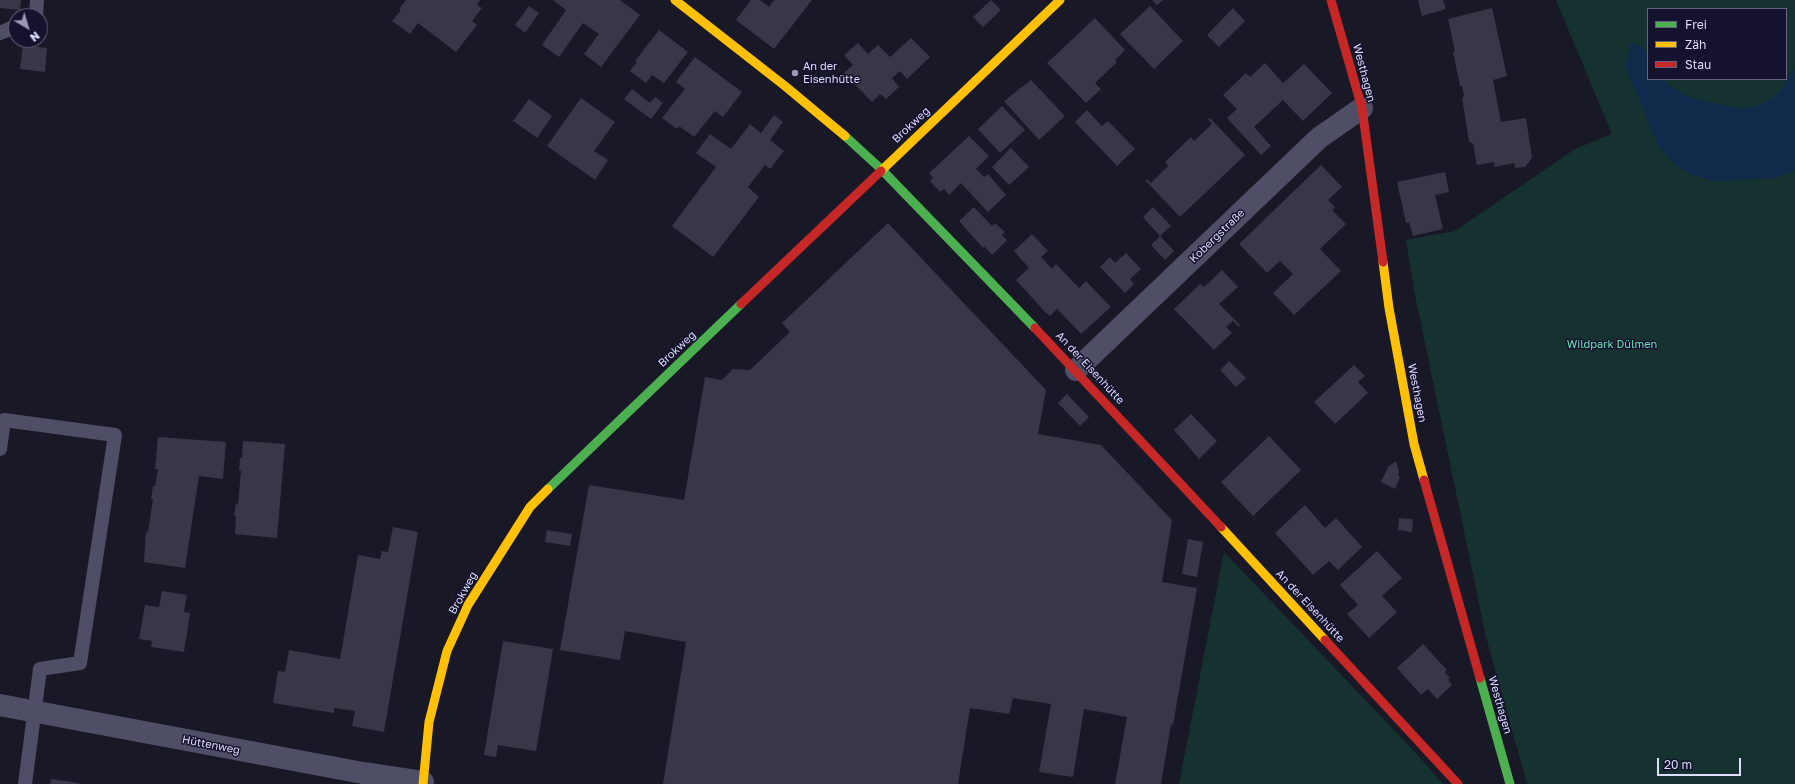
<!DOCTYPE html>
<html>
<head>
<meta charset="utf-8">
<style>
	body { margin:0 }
	#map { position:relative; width:1795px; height:784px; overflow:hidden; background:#191826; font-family:"Golos Text",sans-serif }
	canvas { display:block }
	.legend { position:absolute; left:1647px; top:8px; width:140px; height:72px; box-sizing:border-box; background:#14122c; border:1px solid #656480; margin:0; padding:5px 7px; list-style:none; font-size:12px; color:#dedeff }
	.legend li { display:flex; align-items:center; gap:8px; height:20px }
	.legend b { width:20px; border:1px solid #656480 }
	.north { position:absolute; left:8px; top:8px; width:40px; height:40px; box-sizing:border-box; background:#14122c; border:1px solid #656480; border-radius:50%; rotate:142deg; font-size:11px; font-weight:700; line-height:16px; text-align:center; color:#dedeff }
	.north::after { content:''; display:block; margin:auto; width:14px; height:18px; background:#9999b3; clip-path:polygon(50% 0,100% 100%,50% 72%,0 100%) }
	.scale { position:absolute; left:1657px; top:758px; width:84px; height:18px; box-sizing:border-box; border:2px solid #dedeff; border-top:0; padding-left:5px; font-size:12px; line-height:14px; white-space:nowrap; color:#dedeff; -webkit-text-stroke:3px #14122c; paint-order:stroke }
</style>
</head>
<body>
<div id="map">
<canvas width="1795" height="784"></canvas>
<ul class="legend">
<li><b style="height:5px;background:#4caf50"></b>Frei</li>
<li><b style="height:5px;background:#ffc107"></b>Zäh</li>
<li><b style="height:5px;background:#c62828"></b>Stau</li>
</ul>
<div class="north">N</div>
<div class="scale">20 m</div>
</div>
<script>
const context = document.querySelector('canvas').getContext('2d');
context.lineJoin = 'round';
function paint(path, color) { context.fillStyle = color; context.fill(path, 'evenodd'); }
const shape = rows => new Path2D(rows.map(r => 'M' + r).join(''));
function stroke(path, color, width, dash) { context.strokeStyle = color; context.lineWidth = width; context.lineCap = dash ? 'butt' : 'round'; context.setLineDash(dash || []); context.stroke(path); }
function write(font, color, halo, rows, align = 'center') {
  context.font = font + ' "Golos Text",sans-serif'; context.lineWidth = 3; context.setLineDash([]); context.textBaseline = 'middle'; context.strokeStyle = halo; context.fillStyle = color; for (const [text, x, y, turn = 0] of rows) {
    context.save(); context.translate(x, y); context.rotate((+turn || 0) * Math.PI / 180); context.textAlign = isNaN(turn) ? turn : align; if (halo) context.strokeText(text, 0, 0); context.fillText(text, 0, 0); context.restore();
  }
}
paint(shape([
	[1556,0,1795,0,1795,784,1527,784,1486,637,1414,290,1406,240,1455,231,1575,149,1612,134],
	[1648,9,1786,9,1786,79,1648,79],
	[1224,552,1414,751,1443,784,1179,784]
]), '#163230');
paint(shape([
	[1631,43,1643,47,1648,55,1648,79,1663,79,1669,85,1692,98,1727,106,1743,109,1757,106,1770,100,1781,90,1795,68,1795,171,1774,178,1715,181,1693,175,1674,164,1658,145,1625,66]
]), '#0f2a4b');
paint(shape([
	[0,0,21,0,20,10,0,8],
	[406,0,480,0,477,5,482,8,472,21,477,25,456,52,418,23,410,34,392,21,401,10,399,9],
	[553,0,620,0,640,15,601,67,584,54,599,34,583,23,559,57,542,45,566,10],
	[751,0,760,0,769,7,774,0,812,0,774,49,736,20],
	[991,0,1001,10,983,27,973,17],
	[1152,0,1163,0,1157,5],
	[1418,0,1443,0,1446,9,1422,16],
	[529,6,539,13,525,33,515,25],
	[1150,6,1183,41,1154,69,1120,34],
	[1233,8,1245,21,1219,47,1207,35],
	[1492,8,1507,76,1493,80,1501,122,1526,118,1532,158,1525,167,1515,168,1514,163,1495,167,1494,162,1477,165,1473,144,1469,141,1462,98,1464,96,1462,86,1460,86,1453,52,1455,51,1448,19],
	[1095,18,1125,50,1115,60,1117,62,1095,83,1101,89,1086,103,1047,63],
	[659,30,688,52,664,83,652,75,646,83,630,71,637,62,635,61],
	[911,38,930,57,907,79,900,71,892,78,899,87,886,99,880,94,872,102,844,73,853,65,844,55,858,43,868,54,878,45,890,57],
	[23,45,47,48,45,72,20,69],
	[695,57,742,92,723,117,715,111,694,137,679,126,677,129,662,118,685,89,676,82],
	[1265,63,1283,83,1304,64,1332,93,1303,121,1283,100,1254,127,1271,146,1261,155,1227,118,1237,109,1223,95,1246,73,1250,77],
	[1031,80,1065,116,1039,140,1004,101],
	[632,89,650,103,655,97,663,103,651,119,624,99],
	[581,98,615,122,594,151,608,160,595,180,547,146],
	[529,99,552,116,537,138,513,121],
	[1002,106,1025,130,1000,153,978,129],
	[1087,110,1102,126,1108,121,1135,149,1117,166,1075,122],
	[774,115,783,122,770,140,784,151,770,169,765,165,748,187,759,197,713,257,672,226,716,167,696,153,710,134,731,149,750,124,761,133],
	[1210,118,1245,155,1180,217,1146,181,1147,179,1151,183,1168,166,1165,162,1191,137,1194,141,1212,124,1208,119],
	[969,136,989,156,976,169,984,177,988,174,1006,195,988,212,961,183,949,195,944,189,940,192,930,181,933,178,929,173],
	[1011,148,1029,167,1009,185,992,167],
	[1321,165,1342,187,1328,200,1335,207,1332,210,1346,224,1320,249,1341,271,1294,315,1273,293,1293,274,1280,261,1267,273,1239,244],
	[1445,172,1449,192,1435,195,1443,229,1413,236,1409,222,1406,223,1397,182],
	[974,207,992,226,995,223,1005,232,1002,235,1007,240,992,255,984,246,983,248,959,221],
	[1153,207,1171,226,1160,236,1143,217],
	[888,223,1046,390,1038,434,1101,445,1172,520,1162,582,1197,588,1173,725,1171,724,1161,784,1115,784,1127,717,1084,709,1073,777,1039,772,1051,704,1013,698,1009,714,970,708,958,784,663,784,686,642,625,631,620,660,560,650,589,485,684,500,705,377,722,380,733,369,750,370,790,332,782,323],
	[1032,234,1048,251,1041,257,1052,269,1056,264,1079,288,1086,281,1111,307,1081,334,1057,309,1050,316,1045,312,1016,280,1029,268,1014,251],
	[1160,236,1174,251,1165,260,1151,245],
	[1126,253,1141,269,1130,279,1134,284,1125,293,1100,267,1110,257,1115,263],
	[1222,270,1238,287,1219,304,1240,325,1239,327,1233,321,1226,327,1232,333,1214,350,1174,309,1200,284,1204,287],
	[1229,361,1246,378,1236,387,1220,370],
	[1354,365,1365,376,1358,382,1368,393,1335,424,1314,402],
	[1067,394,1089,417,1080,426,1058,403],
	[1191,414,1217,441,1199,459,1174,430],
	[1269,436,1301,470,1253,516,1221,482],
	[158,437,226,442,223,479,199,476,185,568,144,562,146,531,148,532,153,499,151,499,153,486,155,486,158,469,155,469],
	[243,441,285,444,277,538,235,534,236,516,234,516,236,503,238,504,241,471,239,470,240,458,242,458],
	[1396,461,1399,472,1398,476,1400,477,1395,489,1381,482,1388,467],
	[1305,505,1325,528,1336,518,1362,547,1338,570,1329,561,1313,575,1275,533],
	[1399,518,1413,519,1412,532,1398,530],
	[393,527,418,532,384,732,352,726,355,711,334,708,334,713,273,703,278,671,285,672,289,650,340,659,358,555,380,559,382,551,388,552],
	[547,530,572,534,570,546,545,542],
	[1188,539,1203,542,1197,577,1182,574],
	[1377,551,1402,578,1382,596,1397,612,1369,638,1347,614,1358,605,1340,585],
	[162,591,187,595,184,612,190,613,184,652,151,647,152,641,139,639,145,605,159,607],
	[503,641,553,649,536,751,498,745,496,757,484,755],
	[1423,644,1447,670,1445,672,1450,678,1448,679,1452,685,1437,699,1428,689,1421,695,1397,668],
	[51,779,79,783,79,784,50,784]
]), '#383747');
stroke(shape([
	[36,16,37,0],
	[0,33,16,26],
	[0,449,4,420,115,435,80,663,40,669,25,784]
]), '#4e4e66', 14);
stroke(shape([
	[1076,370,1319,138,1362,108],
	[0,705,363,773,423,782]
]), '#4e4e66', 22);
stroke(shape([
	[845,136,881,169,1035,328],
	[548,489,741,304],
	[1480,678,1510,784]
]), '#4caf50', 9);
stroke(shape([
	[675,0,785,86,845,136],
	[881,171,1060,0],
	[1383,262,1389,308,1414,444,1424,480],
	[1221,527,1325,640],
	[423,784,429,722,447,651,468,605,530,507,548,489]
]), '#ffc107', 9);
stroke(shape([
	[1331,0,1362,108,1383,262],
	[741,304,881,171],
	[1035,328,1221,527],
	[1424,480,1480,678],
	[1325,640,1458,784]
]), '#c62828', 9);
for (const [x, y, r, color] of [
	[795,73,4,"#9999b3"]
]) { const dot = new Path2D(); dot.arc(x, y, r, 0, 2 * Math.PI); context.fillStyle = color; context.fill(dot); stroke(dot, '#14122c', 1.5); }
write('11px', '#dedeff', '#14122c', [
	["An der",803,67],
	["Eisenhütte",803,80]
], 'left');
write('11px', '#dedeff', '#14122c', [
	["Westhagen",1364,73,75],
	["Brokweg",911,125,-43],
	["Kobergstraße",1217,236,-44],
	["Brokweg",677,349,-43],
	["An der Eisenhütte",1090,368,47],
	["Westhagen",1417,393,79],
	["Brokweg",463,593,-61],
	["An der Eisenhütte",1310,606,47],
	["Westhagen",1500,705,74],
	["Hüttenweg",211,745,11]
]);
write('11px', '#68e0b7', '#14122c', [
	["Wildpark Dülmen",1612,345]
]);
</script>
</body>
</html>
